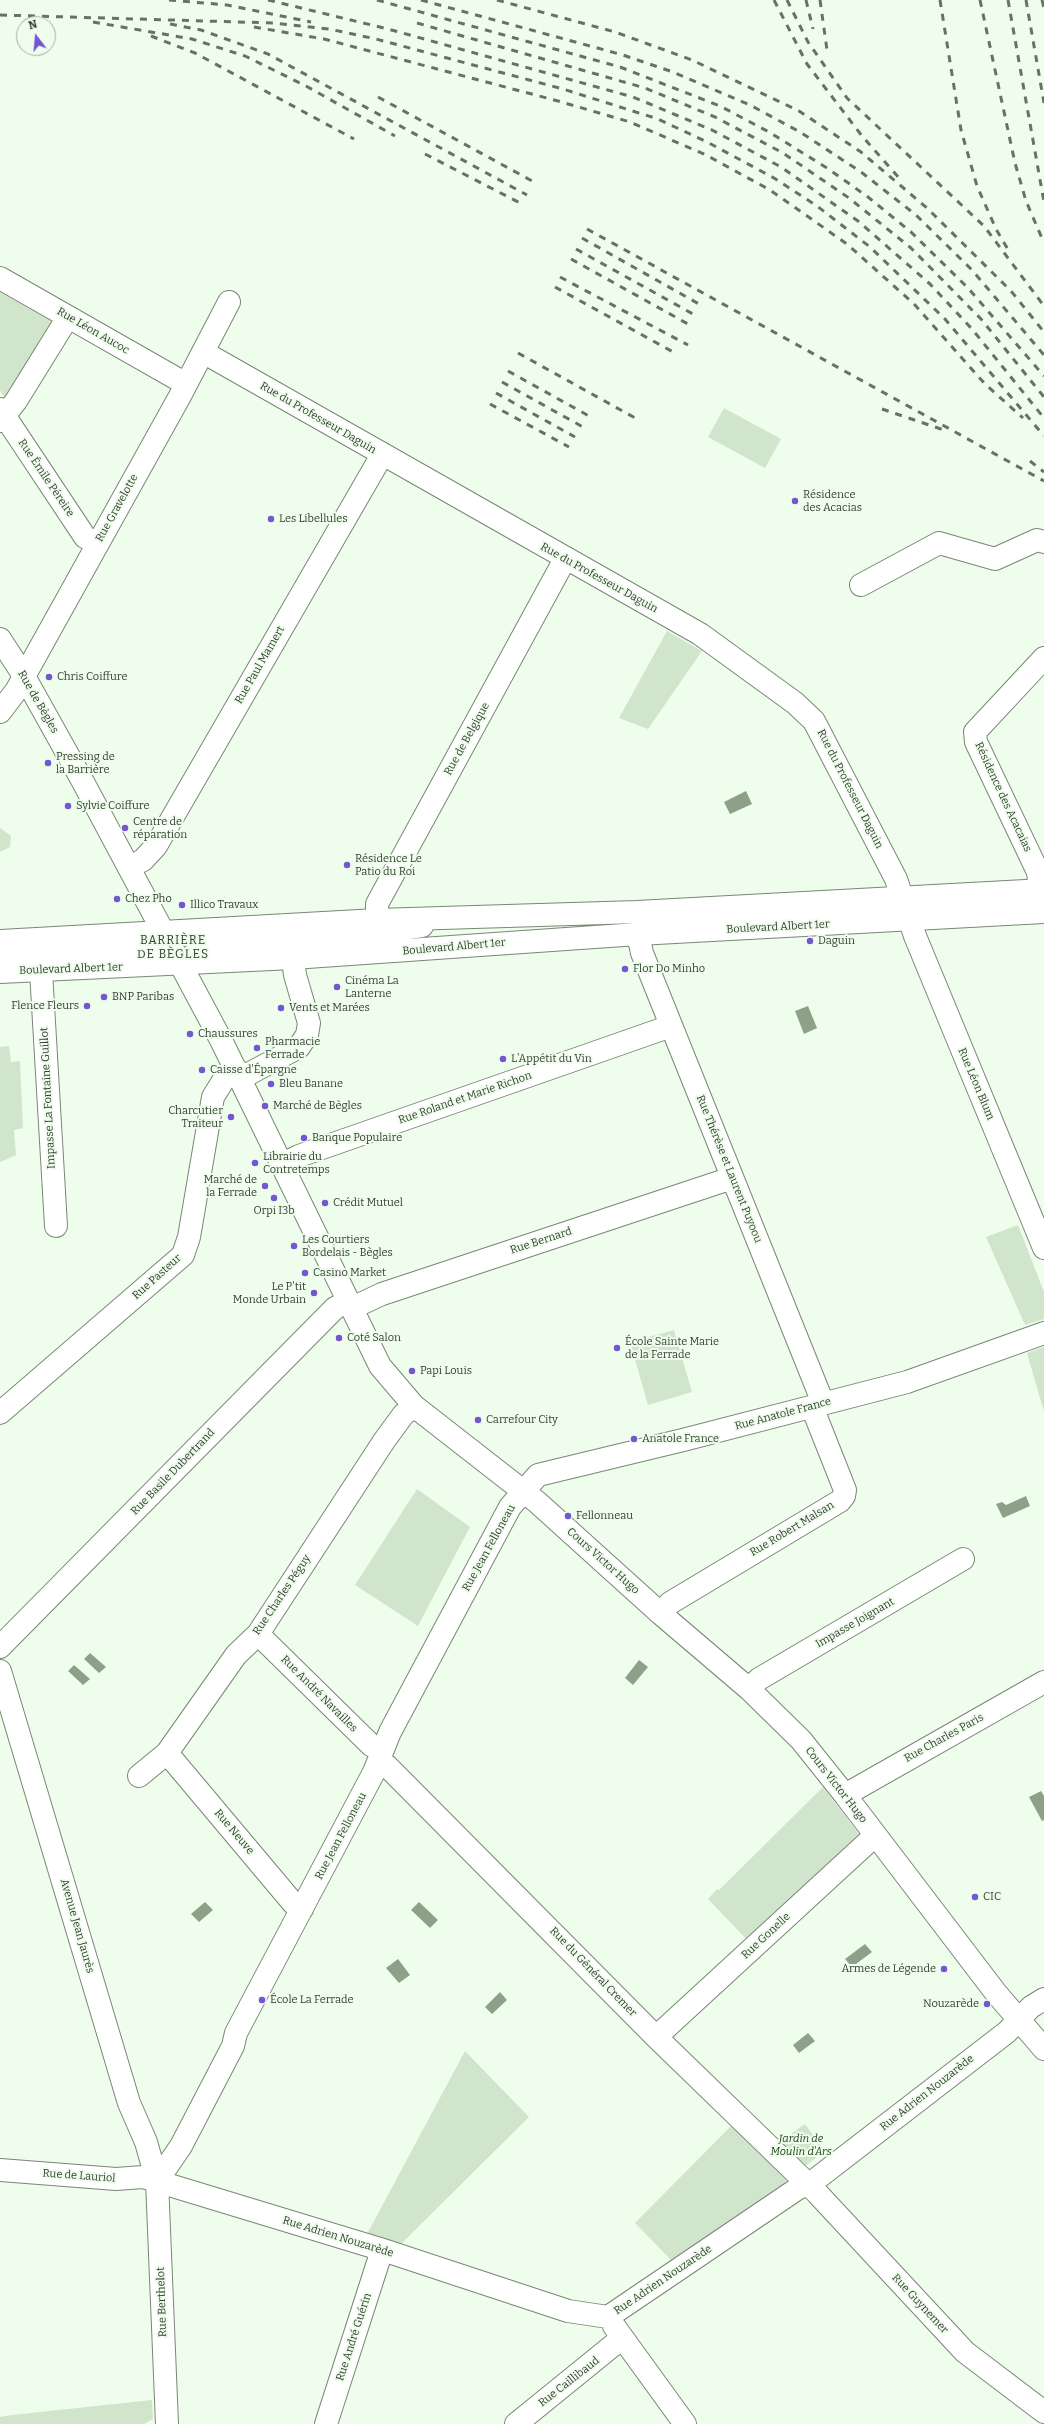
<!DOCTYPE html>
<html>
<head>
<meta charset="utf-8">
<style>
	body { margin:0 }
	#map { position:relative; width:1044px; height:2424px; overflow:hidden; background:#effeec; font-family:Bitter,serif }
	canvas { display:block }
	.north { position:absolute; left:16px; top:16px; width:40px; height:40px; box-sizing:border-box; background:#effeec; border:1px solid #a5b1a3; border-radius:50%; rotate:344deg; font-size:11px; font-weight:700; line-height:16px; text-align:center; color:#373e35 }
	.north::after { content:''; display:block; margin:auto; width:14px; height:18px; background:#7456d0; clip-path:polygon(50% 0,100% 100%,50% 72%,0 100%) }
</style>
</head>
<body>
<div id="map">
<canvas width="1044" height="2424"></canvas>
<div class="north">N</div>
</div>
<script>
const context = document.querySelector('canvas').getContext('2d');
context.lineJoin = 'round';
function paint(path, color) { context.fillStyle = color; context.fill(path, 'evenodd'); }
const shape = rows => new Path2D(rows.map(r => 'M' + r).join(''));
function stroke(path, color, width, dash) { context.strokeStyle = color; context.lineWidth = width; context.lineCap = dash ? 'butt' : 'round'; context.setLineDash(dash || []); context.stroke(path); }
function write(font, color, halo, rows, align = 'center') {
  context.font = font + ' Bitter,serif'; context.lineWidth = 4; context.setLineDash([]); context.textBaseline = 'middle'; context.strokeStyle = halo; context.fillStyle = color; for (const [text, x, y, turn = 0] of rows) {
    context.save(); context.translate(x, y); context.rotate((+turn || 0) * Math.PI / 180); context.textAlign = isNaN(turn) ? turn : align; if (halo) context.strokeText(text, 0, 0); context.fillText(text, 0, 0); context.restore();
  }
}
paint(shape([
	[0,284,61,318,6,399,0,391],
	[724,408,781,439,765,468,708,437],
	[667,631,702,651,648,729,619,718],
	[0,828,11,836,10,847,0,852],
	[9,1046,11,1062,20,1061,23,1128,14,1130,16,1155,0,1162,0,1047],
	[1018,1225,1044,1292,1044,1319,1025,1325,986,1237],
	[674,1330,692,1392,648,1405,630,1342],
	[1044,1347,1044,1412,1027,1353],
	[417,1489,470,1527,418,1626,355,1585],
	[823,1787,862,1838,749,1942,708,1899,717,1889,719,1890],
	[465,2051,529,2117,398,2247,366,2236],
	[805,2124,825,2151,804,2167,777,2144],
	[732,2125,786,2179,784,2189,676,2265,635,2223],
	[152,2400,153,2419,144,2424,0,2424,0,2417,12,2415]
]), '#d0e5cc');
paint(shape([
	[746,791,752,804,730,814,724,802],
	[808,1006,817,1028,804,1034,795,1011],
	[1026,1496,1030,1506,1003,1518,996,1504,1002,1502,1006,1505],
	[90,1653,106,1667,99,1673,84,1659],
	[639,1660,648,1667,633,1685,625,1678],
	[74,1665,90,1679,83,1685,68,1671],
	[1041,1791,1044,1796,1044,1820,1042,1821,1029,1797],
	[205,1902,213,1910,199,1922,191,1914],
	[419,1902,438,1920,430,1928,411,1910],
	[865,1944,872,1952,852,1967,845,1959],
	[398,1959,410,1975,399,1983,386,1968],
	[500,1992,507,2000,492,2014,485,2007],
	[808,2033,815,2041,799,2053,793,2045]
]), '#8da189');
const minor = shape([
	[0,278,186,384],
	[203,352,700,634,795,703,814,721,896,879,915,936,1044,1248],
	[0,409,85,537,97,544],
	[0,421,16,401,68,317],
	[861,585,939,543,995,559,1037,540,1044,542],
	[0,639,24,676,82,780,221,1040,380,1366,414,1406,537,1502,661,1614,749,1689,801,1740,845,1795,996,1993,1044,2049],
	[0,712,16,691,180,396,229,302],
	[130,867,143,860,156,846,382,455],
	[1040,890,1038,872,976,742,975,732,1044,658],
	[377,920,377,904,565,559],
	[638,934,642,953,823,1403],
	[0,959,149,947,159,939,164,931],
	[182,964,196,953,224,944,360,935,422,926],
	[41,971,56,1226],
	[241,1078,299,1047,307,1035,309,1023,295,975,293,958],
	[283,1164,299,1156,671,1026],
	[352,1308,382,1294,732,1178],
	[0,1413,183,1255,189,1237,213,1097,226,1076,237,1070],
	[661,1614,670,1603,840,1501,844,1496,845,1490,816,1417,814,1407],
	[258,1634,371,1745,382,1751],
	[0,1647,335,1308,349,1301],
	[0,1671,129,2103,146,2142,157,2181,167,2424],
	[749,1689,759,1679,963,1559],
	[167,1753,293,1903,302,1909],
	[378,1762,387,1766,656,2037,817,2193,965,2352,1044,2412],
	[139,1776,167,1753,236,1655,258,1634,384,1441,403,1415,414,1406],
	[845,1795,1044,1682],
	[656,2037,867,1843,876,1836],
	[0,2170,116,2179,143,2177,380,2249,568,2311,608,2317,797,2189,815,2180,1007,2032,1031,2007,1044,1999],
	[157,2181,181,2146,233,2046,236,2033,374,1772,390,1732,510,1507,538,1475,683,1440,907,1382,1044,1333],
	[614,2326,685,2424],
	[326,2424,382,2250],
	[516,2424,622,2338]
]);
const major = shape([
	[0,941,377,920,637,912,1044,890],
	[0,972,293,958,638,934,1044,912]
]);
stroke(minor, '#788874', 24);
stroke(major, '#788874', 24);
stroke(minor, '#fff', 22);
stroke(major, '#fff', 22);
stroke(shape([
	[169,0,227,5,311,22],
	[268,0,388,29,633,97,712,130,781,167,858,221,930,284,972,329,1044,418],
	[377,0,620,67,720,106,769,132,827,168,868,197,911,232,968,288,1044,376],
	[421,0,623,55,673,72,750,105,800,132,861,172,916,215,972,270,1044,355],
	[497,0,615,32,692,60,799,111,861,152,927,208,1011,291,1044,332],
	[774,0,807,64,862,136,900,179],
	[787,0,808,42,847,98,984,226,1044,306],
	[806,0,813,29],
	[820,0,827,50],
	[940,0,961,130,977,186,996,229,1010,253],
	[980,0,1015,163,1026,201,1044,243],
	[1008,0,1044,202],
	[1026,0,1044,103],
	[1042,0,1044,8],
	[0,15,274,23,329,29,376,39,563,89,658,119,709,143,774,178,817,206,870,247,945,319,1044,436],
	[93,22,192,39,245,56,306,86,395,136],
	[417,23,645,88,715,117,783,153,849,198,911,248,981,319,1044,397],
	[170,24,201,30,268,54,527,195],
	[254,27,324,39,558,101,630,122,706,155,770,190,847,244,914,304,985,384,1023,418],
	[151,36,195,53,354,139],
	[378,97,534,182],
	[425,154,522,204],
	[587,229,1044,481],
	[582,238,699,304],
	[576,249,693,314],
	[571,259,688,324],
	[560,277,688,345],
	[555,287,675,353],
	[518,353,637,419],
	[508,371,589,416],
	[502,382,583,427],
	[496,393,575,437],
	[490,404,569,447],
	[882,409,944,430],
	[1030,461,1044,472]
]), '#687166', 3, [7, 7]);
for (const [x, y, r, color] of [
	[795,501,4,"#7456d0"],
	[271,519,4,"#7456d0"],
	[49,677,4,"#7456d0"],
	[48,763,4,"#7456d0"],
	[68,806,4,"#7456d0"],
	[125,828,4,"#7456d0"],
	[347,865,4,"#7456d0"],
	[117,899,4,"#7456d0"],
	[182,905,4,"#7456d0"],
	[810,941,4,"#7456d0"],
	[625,969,4,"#7456d0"],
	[337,987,4,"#7456d0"],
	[104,997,4,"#7456d0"],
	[87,1006,4,"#7456d0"],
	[281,1008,4,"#7456d0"],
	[190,1034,4,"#7456d0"],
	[257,1048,4,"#7456d0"],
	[503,1059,4,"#7456d0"],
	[202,1070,4,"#7456d0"],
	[271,1084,4,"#7456d0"],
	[265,1106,4,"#7456d0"],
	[231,1117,4,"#7456d0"],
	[304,1138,4,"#7456d0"],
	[255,1163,4,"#7456d0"],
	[265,1186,4,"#7456d0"],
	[274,1198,4,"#7456d0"],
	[325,1203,4,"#7456d0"],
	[294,1246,4,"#7456d0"],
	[305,1273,4,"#7456d0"],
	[314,1293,4,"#7456d0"],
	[339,1338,4,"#7456d0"],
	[617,1348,4,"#7456d0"],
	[412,1371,4,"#7456d0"],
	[478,1420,4,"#7456d0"],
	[634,1439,4,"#7456d0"],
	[568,1516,4,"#7456d0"],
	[975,1897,4,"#7456d0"],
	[944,1969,4,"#7456d0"],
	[262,2000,4,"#7456d0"],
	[987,2004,4,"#7456d0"]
]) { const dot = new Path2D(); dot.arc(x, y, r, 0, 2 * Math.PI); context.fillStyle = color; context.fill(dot); stroke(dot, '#effeec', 1.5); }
write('11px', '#373e35', '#effeec', [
	["Rue Léon Aucoc",93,331,30],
	["Rue du Professeur Daguin",318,418,30],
	["Rue Émile Péreire",46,478,56],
	["Rue Gravelotte",117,508,-61],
	["Rue du Professeur Daguin",599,578,29],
	["Rue Paul Mamert",260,665,-60],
	["Rue de Bègles",38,702,60],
	["Rue de Belgique",467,739,-61],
	["Rue du Professeur Daguin",850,789,63],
	["Résidence des Acacaias",1003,797,65],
	["Boulevard Albert 1er",778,927,-3],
	["Boulevard Albert 1er",454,947,-5],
	["Boulevard Albert 1er",71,969,-2],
	["Rue Léon Blum",976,1084,67],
	["Impasse La Fontaine Guillot",48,1098,-93],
	["Rue Roland et Marie Richon",465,1098,-19],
	["Rue Thérèse et Laurent Puyoou",729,1169,68],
	["Rue Bernard",541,1241,-18],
	["Rue Pasteur",157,1277,-42],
	["Rue Anatole France",783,1414,-15],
	["Rue Basile Dubertrand",173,1472,-46],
	["Rue Robert Malsan",792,1529,-31],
	["Rue Jean Felloneau",489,1548,-61],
	["Cours Victor Hugo",603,1561,42],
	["Rue Charles Péguy",282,1595,-56],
	["Impasse Joignant",855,1623,-30],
	["Rue André Navailles",319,1694,45],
	["Rue Charles Paris",944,1738,-29],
	["Cours Victor Hugo",836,1785,52],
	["Rue Neuve",234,1832,50],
	["Rue Jean Felloneau",341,1836,-62],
	["Avenue Jean Jaurès",77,1926,74],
	["Rue Gonelle",766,1936,-43],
	["Rue du Général Cremer",593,1972,46],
	["Rue Adrien Nouzarède",927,2093,-38],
	["Rue de Lauriol",79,2176,4],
	["Rue Adrien Nouzarède",338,2237,17],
	["Rue Adrien Nouzarède",663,2280,-34],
	["Rue Berthelot",162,2302,-92],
	["Rue Guynemer",920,2304,47],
	["Rue André Guérin",354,2337,-72],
	["Rue Caillibaud",569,2382,-38]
]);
write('11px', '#373e35', '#effeec', [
	["Résidence",803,495],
	["des Acacias",803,508],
	["Les Libellules",279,519],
	["Chris Coiffure",57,677],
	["Pressing de",56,757],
	["la Barrière",56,770],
	["Sylvie Coiffure",76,806],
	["Centre de",133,822],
	["réparation",133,835],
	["Résidence Le",355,859],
	["Patio du Roi",355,872],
	["Chez Pho",125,899],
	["Illico Travaux",190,905],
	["Daguin",818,941],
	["Flor Do Minho",633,969],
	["Cinéma La",345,981],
	["Lanterne",345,994],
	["BNP Paribas",112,997],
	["Flence Fleurs",79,1006,"right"],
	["Vents et Marées",289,1008],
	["Chaussures",198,1034],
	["Pharmacie",265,1042],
	["Ferrade",265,1055],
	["L'Appétit du Vin",511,1059],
	["Caisse d'Épargne",210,1070],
	["Bleu Banane",279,1084],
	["Marché de Bègles",273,1106],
	["Charcutier",223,1111,"right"],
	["Traiteur",223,1124,"right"],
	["Banque Populaire",312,1138],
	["Librairie du",263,1157],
	["Contretemps",263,1170],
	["Marché de",257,1180,"right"],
	["la Ferrade",257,1193,"right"],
	["Crédit Mutuel",333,1203],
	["Orpi I3b",274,1211,"center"],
	["Les Courtiers",302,1240],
	["Bordelais - Bègles",302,1253],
	["Casino Market",313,1273],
	["Le P'tit",306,1287,"right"],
	["Monde Urbain",306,1300,"right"],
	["Coté Salon",347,1338],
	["École Sainte Marie",625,1342],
	["de la Ferrade",625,1355],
	["Papi Louis",420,1371],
	["Carrefour City",486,1420],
	["Anatole France",642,1439],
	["Fellonneau",576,1516],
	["CIC",983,1897],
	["Armes de Légende",936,1969,"right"],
	["École La Ferrade",270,2000],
	["Nouzarède",979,2004,"right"]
], 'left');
write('italic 11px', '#22421c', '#effeec', [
	["Jardin de",801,2139],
	["Moulin d'Ars",801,2152]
]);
context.letterSpacing = '1px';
write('12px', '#373e35', '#effeec', [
	["BARRIÈRE",173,941],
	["DE BÈGLES",173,955]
]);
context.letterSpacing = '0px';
</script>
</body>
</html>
